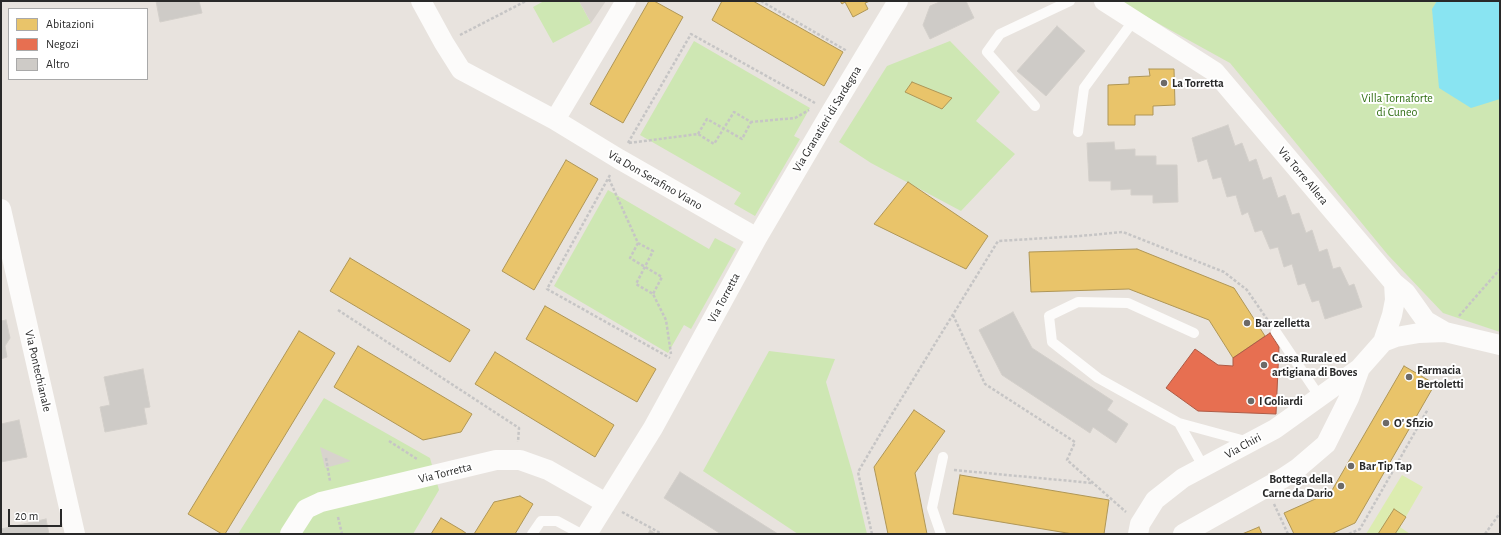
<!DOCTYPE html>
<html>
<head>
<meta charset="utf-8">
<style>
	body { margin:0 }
	#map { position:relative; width:1501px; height:535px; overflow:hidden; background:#e8e3de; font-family:"Alegreya Sans",sans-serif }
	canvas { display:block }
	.frame { position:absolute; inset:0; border:2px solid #292929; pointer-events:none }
	.legend { position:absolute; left:8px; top:8px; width:140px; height:72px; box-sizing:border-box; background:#fff; border:1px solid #a9a9a9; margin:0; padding:5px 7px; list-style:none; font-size:12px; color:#292929 }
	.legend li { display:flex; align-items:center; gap:8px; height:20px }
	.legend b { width:20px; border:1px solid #a9a9a9 }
	.scale { position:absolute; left:8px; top:509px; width:54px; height:18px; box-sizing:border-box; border:2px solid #292929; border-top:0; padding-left:5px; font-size:12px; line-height:14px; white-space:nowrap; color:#292929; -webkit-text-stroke:3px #fff; paint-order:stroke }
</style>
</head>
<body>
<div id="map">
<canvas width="1501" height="535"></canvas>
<div class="frame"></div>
<ul class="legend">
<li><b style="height:11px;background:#e9c46a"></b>Abitazioni</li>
<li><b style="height:11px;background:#e76f51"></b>Negozi</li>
<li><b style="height:11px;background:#cecbc7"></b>Altro</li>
</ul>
<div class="scale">20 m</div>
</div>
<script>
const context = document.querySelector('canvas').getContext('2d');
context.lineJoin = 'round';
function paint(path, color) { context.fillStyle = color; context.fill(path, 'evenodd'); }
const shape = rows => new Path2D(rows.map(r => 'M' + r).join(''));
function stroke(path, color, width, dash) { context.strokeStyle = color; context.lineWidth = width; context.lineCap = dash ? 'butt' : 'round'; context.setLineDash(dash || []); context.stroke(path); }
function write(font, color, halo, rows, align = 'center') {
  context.font = font + ' "Alegreya Sans",sans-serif'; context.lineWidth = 4; context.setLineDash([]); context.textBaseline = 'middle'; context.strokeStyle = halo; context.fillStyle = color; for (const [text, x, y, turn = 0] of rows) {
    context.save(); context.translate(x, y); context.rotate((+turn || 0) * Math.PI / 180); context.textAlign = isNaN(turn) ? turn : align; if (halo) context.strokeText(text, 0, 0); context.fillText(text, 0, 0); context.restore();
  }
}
paint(shape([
	[544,1,579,1,591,23,553,43,533,7],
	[1122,1,1500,1,1500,332,1443,313,1388,255,1230,63,1134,10],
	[694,41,810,108,794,136,800,139,755,216,734,204,741,193,640,135],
	[950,41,1000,92,976,121,1015,154,961,211,871,163,839,142,887,66],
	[608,190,709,249,715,238,736,249,691,329,684,325,668,353,554,286],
	[769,351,835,359,826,382,853,475,867,534,798,534,703,471],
	[324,398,430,458,439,490,413,534,238,534]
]), '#cee7b3');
paint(shape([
	[1402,475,1423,487,1400,527,1410,534,1366,534]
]), '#dcecb0');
paint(shape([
	[579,1,606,1,591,23],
	[320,447,351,461,325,468]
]), '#d8d3cd');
paint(shape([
	[1437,1,1500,1,1500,99,1471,108,1439,88,1432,9]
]), '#89e4f2');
const homes = shape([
	[649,1,654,1,683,17,623,123,590,104,649,1],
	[722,1,753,1,843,52,824,86,712,20,722,1],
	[840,1,870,1,865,3,868,9,853,17,845,2,842,4,840,1],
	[1149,69,1174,69,1175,105,1153,106,1153,115,1135,115,1135,125,1108,125,1108,85,1129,84,1129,77,1150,76,1149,69],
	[912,82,952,98,942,109,905,92,912,82],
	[566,160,598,179,534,290,502,271,566,160],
	[908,182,988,236,966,269,874,224,908,182],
	[1137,249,1234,288,1265,336,1233,358,1209,320,1129,289,1031,292,1029,252,1137,249],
	[350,258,470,330,450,362,330,291,350,258],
	[545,306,656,369,637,402,526,339,545,306],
	[299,331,335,353,225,534,222,534,188,514,299,331],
	[358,346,472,414,461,432,423,440,334,387,358,346],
	[495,352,614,425,595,457,475,384,495,352],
	[1404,366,1435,384,1355,523,1331,534,1294,534,1284,513,1331,492,1404,366],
	[914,410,945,431,915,473,927,534,888,534,874,467,914,410],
	[960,475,1109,500,1104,534,1073,534,953,514,960,475],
	[520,496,533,504,515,534,474,534,494,502,520,496],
	[1394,509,1406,517,1395,534,1378,534,1394,509],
	[441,518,463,531,467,534,431,534,441,518],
	[1259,527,1262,534,1242,534,1259,527]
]);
paint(homes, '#e9c46a');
stroke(homes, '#af9656', 1);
const shops = shape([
	[1270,333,1279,347,1276,414,1198,411,1166,388,1195,349,1218,365,1233,366,1233,358,1270,333]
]);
paint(shops, '#e76f51');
stroke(shops, '#ae5a45', 1);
const building = shape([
	[156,1,199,1,202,13,160,22,156,1],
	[942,1,966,1,974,18,930,39,923,25,930,6,942,1],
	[1057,26,1085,51,1046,96,1017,71,1057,26],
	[1228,125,1235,146,1242,143,1249,162,1256,159,1263,180,1271,177,1278,198,1285,195,1292,215,1299,213,1306,233,1312,230,1319,252,1327,249,1333,269,1340,267,1349,286,1354,284,1362,307,1325,319,1319,300,1312,302,1305,283,1298,285,1292,264,1284,267,1278,247,1270,249,1262,230,1255,232,1248,212,1242,215,1236,195,1227,197,1221,177,1213,179,1207,159,1198,162,1192,138,1228,125],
	[1114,142,1115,150,1135,149,1135,156,1156,156,1156,165,1177,165,1178,202,1153,203,1153,195,1131,195,1131,189,1111,190,1111,181,1089,181,1087,143,1114,142],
	[1013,312,1032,348,1113,401,1107,410,1128,424,1116,443,1093,427,1090,433,1002,375,979,330,1013,312],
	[6,320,10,338,5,346,7,357,1,359,1,321,6,320],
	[143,369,150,407,144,408,147,424,105,432,100,407,110,405,104,377,143,369],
	[19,420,27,457,1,462,1,424,19,420],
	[680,472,778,534,721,534,664,498,680,472],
	[46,519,49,534,1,534,1,529,46,519],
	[650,530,656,534,648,534,650,530]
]);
paint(building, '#cecbc7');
stroke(building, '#d3cfca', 1);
stroke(shape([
	[761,1,847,51],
	[460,35,526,1],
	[698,134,707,119,742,139,751,122],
	[628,143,691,34,815,103],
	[629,143,698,134,714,144,734,112,751,122,795,118,809,110],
	[610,175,547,289,670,358],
	[609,179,638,243,653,251,636,284,653,294,666,320,671,354],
	[638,243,630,258,662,277,653,294],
	[338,310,519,428,518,442],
	[953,315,985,384,1075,442,1067,460,1126,512],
	[1459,316,1500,269],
	[389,441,417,459],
	[326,458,330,481],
	[954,470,1092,483],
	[1274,504,1288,534],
	[622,512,662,534],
	[338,517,342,534],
	[872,534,858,472,892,414,998,241,1080,236,1123,232,1224,272,1247,290,1269,322],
	[1349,534,1360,529,1428,409],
	[1485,534,1500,513]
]), '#c6c5c5', 2.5, [3, 2]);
stroke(shape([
	[1035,106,987,52,1000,34,1070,1],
	[1078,132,1084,88,1134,20],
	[1276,332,1319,396],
	[1194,333,1128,303,1078,302,1049,316,1052,342,1098,378,1179,423,1204,468],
	[1179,423,1249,442],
	[532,534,541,521,557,521,581,534],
	[941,534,932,508,943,457]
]), '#fcfbfa', 10);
stroke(shape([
	[421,1,444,43,461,70,555,120,619,159,757,238],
	[1104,1,1215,72,1394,283,1406,293,1426,321,1445,332,1500,345],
	[555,120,626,1],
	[1,209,75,534],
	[1383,342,1396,337,1419,333,1445,332],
	[290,534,306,509,321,502,496,460,520,460,548,470,606,503],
	[587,534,653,428,757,238,831,112,898,1],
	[1138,534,1140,524,1155,500,1183,478,1275,429,1360,368,1383,342,1392,315,1395,300,1394,283],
	[1183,534,1283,478,1298,468,1326,444,1349,398,1360,368]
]), '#fcfbfa', 20);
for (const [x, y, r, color] of [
	[1164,83,4,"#6c6a68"],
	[1247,323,4,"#6c6a68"],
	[1264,365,4,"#6c6a68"],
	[1409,377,4,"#6c6a68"],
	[1251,401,4,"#6c6a68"],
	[1386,423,4,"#6c6a68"],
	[1351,466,4,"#6c6a68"],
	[1341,486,4,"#6c6a68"]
]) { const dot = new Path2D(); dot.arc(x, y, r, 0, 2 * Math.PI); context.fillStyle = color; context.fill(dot); stroke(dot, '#fff', 1.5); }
write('bold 12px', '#292929', '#fff', [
	["La Torretta",1172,83],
	["Bar zelletta",1255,323],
	["Cassa Rurale ed",1272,358],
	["artigiana di Boves",1272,372],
	["Farmacia",1417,370],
	["Bertoletti",1417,384],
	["I Goliardi",1259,401],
	["O' Sfizio",1394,423],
	["Bar Tip Tap",1359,466],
	["Bottega della",1333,479,"right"],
	["Carne da Dario",1333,493,"right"]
], 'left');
write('12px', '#2f6d12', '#fff', [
	["Villa Tornaforte",1397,98],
	["di Cuneo",1397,112]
]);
write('12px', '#292929', '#fff', [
	["Via Granatieri di Sardegna",827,119,-59],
	["Via Torre Allera",1303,176,50],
	["Via Don Serafino Viano",655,180,30],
	["Via Torretta",724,298,-62],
	["Via Pontechianale",38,371,77],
	["Via Chiri",1243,446,-29],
	["Via Torretta",445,473,-14]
]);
</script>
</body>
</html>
